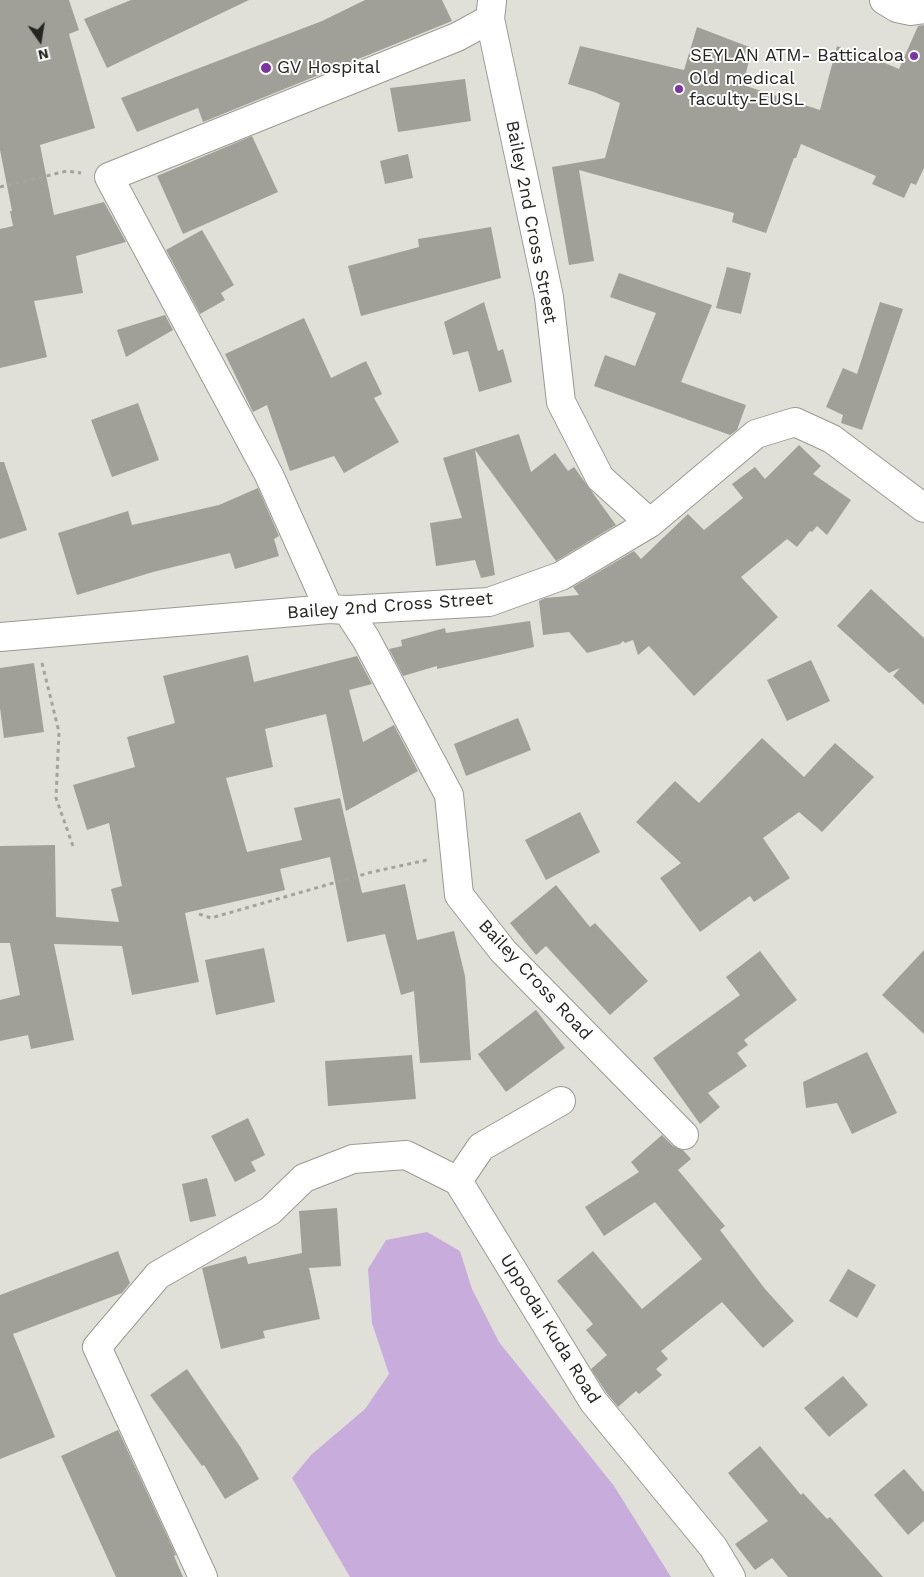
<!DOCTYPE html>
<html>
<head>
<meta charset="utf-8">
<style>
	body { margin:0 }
	#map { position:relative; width:924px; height:1577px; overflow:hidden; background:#e0e0d8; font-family:"Work Sans",sans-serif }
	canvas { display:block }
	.north { position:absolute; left:15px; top:15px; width:50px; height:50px; -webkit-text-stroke:4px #fff; paint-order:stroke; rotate:167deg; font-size:14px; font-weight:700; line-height:20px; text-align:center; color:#252522 }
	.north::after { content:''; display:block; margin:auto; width:18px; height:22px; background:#252522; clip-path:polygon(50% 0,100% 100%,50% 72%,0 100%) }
</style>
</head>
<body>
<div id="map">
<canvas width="924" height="1577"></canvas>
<div class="north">N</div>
</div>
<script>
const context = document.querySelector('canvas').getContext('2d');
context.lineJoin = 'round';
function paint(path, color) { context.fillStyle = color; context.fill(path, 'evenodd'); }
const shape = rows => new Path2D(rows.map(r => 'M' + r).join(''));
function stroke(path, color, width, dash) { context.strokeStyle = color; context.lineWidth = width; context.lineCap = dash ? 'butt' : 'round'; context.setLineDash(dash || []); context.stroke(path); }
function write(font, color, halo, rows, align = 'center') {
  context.font = font + ' "Work Sans",sans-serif'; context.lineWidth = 4; context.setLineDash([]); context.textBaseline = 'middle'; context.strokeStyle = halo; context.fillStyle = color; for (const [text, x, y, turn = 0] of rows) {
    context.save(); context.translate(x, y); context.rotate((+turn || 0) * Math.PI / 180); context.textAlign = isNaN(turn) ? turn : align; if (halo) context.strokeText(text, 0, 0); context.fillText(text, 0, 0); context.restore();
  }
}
paint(shape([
	[427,1232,460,1251,472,1289,499,1342,614,1486,671,1577,350,1577,292,1478,311,1455,365,1409,389,1374,372,1323,368,1269,386,1240]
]), '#c8acdb');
paint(shape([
	[0,0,69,0,79,30,69,34,95,128,40,145,54,215,104,202,126,242,76,256,83,293,34,301,47,357,0,368,0,229,13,226,10,211,12,211,0,150],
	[131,0,249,0,107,68,84,19],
	[365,0,442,0,452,21,203,122,198,108,137,132,121,98,322,21],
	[924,25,924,168,916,185,911,183,904,198,872,184,876,176,801,144,796,158,794,158,766,233,732,222,734,213,579,170,594,261,569,265,552,167,605,158,620,103,594,92,568,84,580,46,684,70,697,27,752,48,743,85,820,110,837,46,879,64,880,61,899,69,918,26],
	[465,79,471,121,398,132,390,88],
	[252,136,278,192,183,234,157,176],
	[408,154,413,178,385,184,380,161],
	[491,227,501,278,361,316,348,266,419,247,418,239],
	[202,230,234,285,221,293,225,300,200,314,166,250],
	[727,267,751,273,741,314,716,308],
	[619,273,712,305,681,382,746,405,737,430,730,435,594,386,605,355,635,366,656,313,610,297],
	[484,302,498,351,503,349,512,382,479,392,468,351,453,355,444,322],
	[880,302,903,309,862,430,841,423,843,415,826,407,843,368,857,374],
	[165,315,173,330,126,357,117,330],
	[304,318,331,378,366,361,382,394,374,398,399,442,344,473,334,456,290,471,267,405,253,412,225,354],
	[138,403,159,460,112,477,91,420],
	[519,434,531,472,555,453,568,471,574,467,616,525,556,561,475,450,495,575,481,578,475,560,436,566,430,523,462,518,443,458],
	[799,445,821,466,813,474,851,500,827,535,817,526,812,532,810,531,797,547,787,539,741,577,778,617,694,696,649,646,638,655,633,640,625,643,623,641,620,644,587,653,569,632,543,635,539,601,545,598,579,595,573,587,634,551,641,559,688,514,704,530,743,498,732,484,755,467,765,479],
	[0,462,4,462,27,530,0,539],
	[258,488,279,536,274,539,279,556,235,569,230,553,153,572,77,595,58,533,128,511,132,525,219,505],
	[871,589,924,638,924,705,893,676,900,668,889,673,837,626],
	[530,621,534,647,437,669,437,666,403,676,389,649,402,646,401,640,445,628,446,633],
	[248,655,254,682,357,656,372,684,349,690,363,742,394,725,418,771,346,811,326,714,265,729,273,767,226,778,247,852,302,840,294,808,340,798,362,893,405,884,417,940,454,931,465,976,471,1060,420,1063,414,991,401,995,385,934,347,942,330,857,280,869,285,890,185,913,199,982,132,995,122,946,54,944,74,1040,31,1049,28,1035,0,1041,0,1000,20,995,10,943,0,943,0,846,55,845,56,917,119,922,111,889,122,886,109,823,87,830,73,785,135,767,127,737,175,723,163,676],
	[811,660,830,701,787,721,767,680],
	[34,663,44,732,4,738,0,708,0,668],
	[518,718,531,750,466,776,454,744],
	[762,738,804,777,835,743,874,777,822,832,799,812,763,838,790,878,754,902,750,896,700,932,660,878,681,863,636,822,675,781,699,803],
	[580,812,600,852,546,880,525,840],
	[556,885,590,927,595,923,648,981,610,1015,546,946,536,955,510,923],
	[264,948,275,1002,216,1015,205,960],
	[924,950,924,1034,882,995],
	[760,951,797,1000,744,1040,748,1045,737,1053,747,1066,708,1093,720,1107,700,1124,653,1058,740,995,726,977],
	[536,1010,565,1048,506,1092,478,1054],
	[867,1052,897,1113,852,1134,837,1103,806,1108,803,1082],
	[412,1055,416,1099,328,1106,325,1061],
	[248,1118,265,1155,251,1162,256,1171,235,1182,211,1136],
	[662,1135,673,1146,683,1150,691,1159,678,1170,725,1226,720,1230,765,1289,794,1321,763,1348,722,1302,661,1351,668,1359,656,1369,662,1375,639,1394,636,1391,618,1407,606,1392,591,1369,607,1355,586,1330,593,1324,557,1281,593,1251,642,1309,702,1259,655,1202,604,1236,585,1207,639,1172,631,1162],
	[207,1178,216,1216,190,1222,182,1184],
	[337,1208,341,1266,309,1268,320,1319,263,1331,265,1338,221,1349,202,1268,246,1256,248,1264,302,1253,299,1211],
	[118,1251,130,1283,122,1293,13,1334,55,1437,0,1459,0,1295],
	[848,1269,876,1285,857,1318,829,1301],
	[187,1369,241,1448,259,1479,225,1499,204,1465,202,1466,150,1395],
	[843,1376,868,1405,829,1437,804,1408],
	[118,1430,176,1555,174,1556,183,1577,116,1577,61,1456],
	[760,1446,801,1495,803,1493,827,1519,830,1517,883,1577,788,1577,772,1558,755,1570,735,1544,768,1521,728,1473],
	[904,1469,924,1492,924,1521,908,1535,874,1495]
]), '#a1a098');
const minor = shape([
	[492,1,490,19,549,297,561,402,600,478,650,523],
	[329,609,269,475,109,177,457,37,490,19],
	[347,610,366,639,449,795,459,895,503,951,684,1135],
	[0,637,329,609,347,610,489,602,561,576,650,523,756,434,795,422,832,439,924,508],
	[561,1101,481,1147,458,1181,593,1401,713,1547,731,1577],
	[203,1577,97,1347,158,1275,270,1211,304,1178,353,1159,406,1155,458,1181]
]);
const highway = shape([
	[884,0,897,8,911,11,924,9]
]);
stroke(minor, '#9b9a92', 30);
stroke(highway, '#9b9a92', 30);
stroke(shape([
	[0,187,67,171,81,173],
	[42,663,59,732,56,798,73,846],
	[199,914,211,918,372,872,427,860]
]), '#a4a49d', 3, [4, 4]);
stroke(minor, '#fff', 28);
stroke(highway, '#fff', 28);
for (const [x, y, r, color] of [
	[914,56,5,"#7e33a5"],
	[266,68,6,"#7e33a5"],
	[679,89,5,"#7e33a5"]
]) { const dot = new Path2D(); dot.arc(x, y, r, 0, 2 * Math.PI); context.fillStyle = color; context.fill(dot); stroke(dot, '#fff', 2); }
write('18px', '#252522', '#fff', [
	["SEYLAN ATM- Batticaloa",904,56,"right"],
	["GV Hospital",277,68],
	["Old medical",689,79],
	["faculty-EUSL",689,100]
], 'left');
write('18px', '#252522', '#fff', [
	["Bailey 2nd Cross Street",531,222,79],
	["Bailey 2nd Cross Street",390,606,-4],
	["Bailey Cross Road",535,980,47],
	["Uppodai Kuda Road",550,1329,58]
]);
</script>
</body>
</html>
